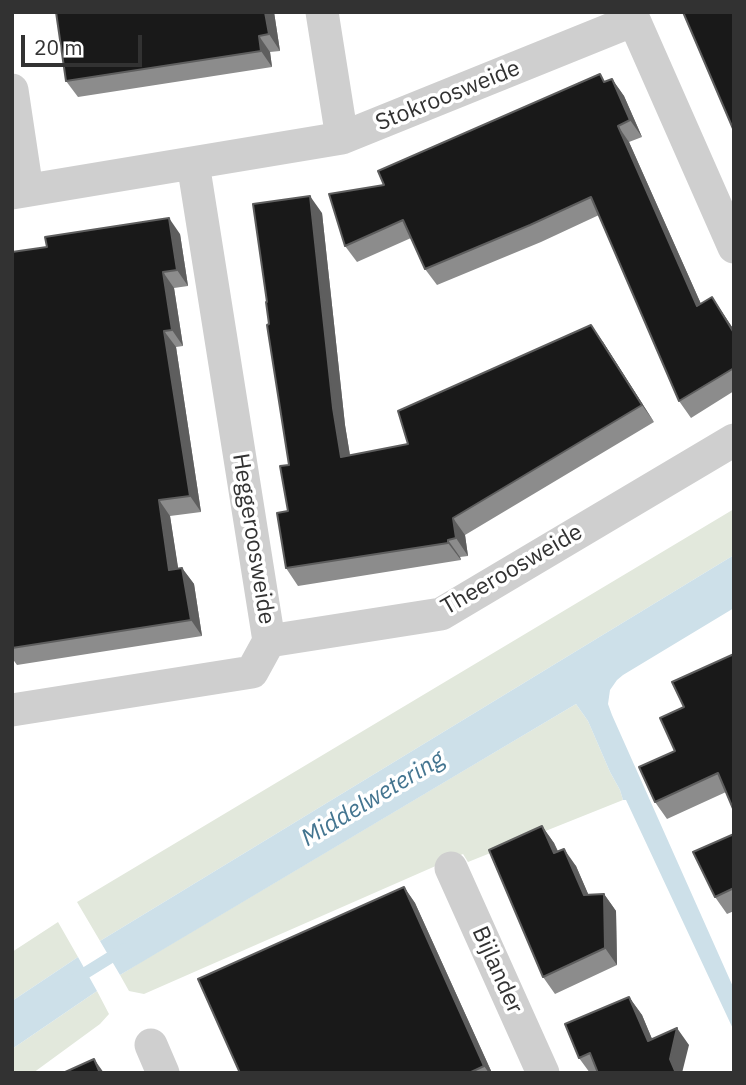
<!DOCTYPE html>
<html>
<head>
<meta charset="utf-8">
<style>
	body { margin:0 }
	#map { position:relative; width:746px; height:1085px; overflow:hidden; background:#fff; font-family:"IBM Plex Sans",sans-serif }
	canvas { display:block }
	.frame { position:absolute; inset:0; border:14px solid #323232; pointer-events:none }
	.scale { position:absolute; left:21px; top:35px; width:121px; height:32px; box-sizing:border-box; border:4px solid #323232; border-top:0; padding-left:9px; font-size:21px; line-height:24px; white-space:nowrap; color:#323232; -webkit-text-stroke:5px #fff; paint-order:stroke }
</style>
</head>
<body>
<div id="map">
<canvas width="746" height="1085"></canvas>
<div class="frame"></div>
<div class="scale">20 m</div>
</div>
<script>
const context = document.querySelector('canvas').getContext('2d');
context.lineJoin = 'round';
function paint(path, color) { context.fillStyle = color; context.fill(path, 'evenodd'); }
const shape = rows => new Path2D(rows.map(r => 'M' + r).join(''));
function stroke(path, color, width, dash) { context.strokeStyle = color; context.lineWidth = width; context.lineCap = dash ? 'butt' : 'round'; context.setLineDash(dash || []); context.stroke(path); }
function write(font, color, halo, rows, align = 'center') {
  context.font = font + ' "IBM Plex Sans",sans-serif'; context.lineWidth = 7; context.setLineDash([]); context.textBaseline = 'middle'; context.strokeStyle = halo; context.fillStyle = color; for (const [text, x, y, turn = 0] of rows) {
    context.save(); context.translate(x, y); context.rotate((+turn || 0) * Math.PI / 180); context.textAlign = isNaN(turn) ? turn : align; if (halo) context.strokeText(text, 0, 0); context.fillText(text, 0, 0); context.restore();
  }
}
paint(shape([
	[734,509,734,555,100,941,77,902],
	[576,704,588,721,610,772,620,790,623,800,468,862,463,854,144,994,129,991,120,975,141,962],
	[58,922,78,957,12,1001,12,952],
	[97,991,109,1014,100,1024,33,1073,12,1073,12,1049]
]), '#e2e8dc');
paint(shape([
	[734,555,734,608,623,675,617,680,610,690,608,704,612,715,734,989,734,1031,626,800,623,800,620,790,610,772,588,721,576,704,120,975,100,941],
	[78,957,97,991,12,1049,12,1001]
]), '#cde0e9');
stroke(shape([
	[74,980,124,949]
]), '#cde0e9', 12);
stroke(shape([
	[322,12,342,138],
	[12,90,27,190],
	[12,193,342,138,634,20,734,247],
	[269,641,441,614,734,440],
	[12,710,252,672,269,641,193,163],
	[451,868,543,1073],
	[151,1045,163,1073]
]), '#cfcfcf', 33);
paint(shape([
	[56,12,274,12,280,51,270,52,272,67,78,97,66,81],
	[612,79,624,96,642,137,629,142,701,304,712,297,734,330,734,391,691,418,679,401,599,215,541,242,437,285,425,269,411,238,357,262,345,246,384,185],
	[322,213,345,425,350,455,408,444,603,342,654,422,465,535,468,556,460,557,461,560,298,586,286,568,289,465,269,324,267,302],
	[180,234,188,286,174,288,183,346,176,347,201,512,170,516,178,569,182,568,194,584,202,636,17,665,12,658,12,252],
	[734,654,726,792,667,819,655,802,675,751,684,707],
	[542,826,554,843,558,851,576,866,588,894,604,894,616,911,617,965,555,994,543,977],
	[734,834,734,911,727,914,715,897],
	[404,887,415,903,492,1073,240,1073],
	[629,997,642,1015,652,1039,689,1045,596,1073,590,1073,579,1058]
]), '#8c8c8c');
paint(shape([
	[265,12,274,12,280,51,269,34],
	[259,36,270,52,272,67,261,51],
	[612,79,624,96,642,137,630,120],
	[618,126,629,142,709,322,697,306],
	[310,196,322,213,345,425,353,474,341,457,333,408],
	[169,218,180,234,188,286,177,270],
	[163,272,174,288,183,346,172,330],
	[712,297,734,330,734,333],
	[591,325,603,342,654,422,642,405],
	[164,331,176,347,201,512,190,496],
	[159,500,170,516,181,586,169,570],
	[453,518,465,535,468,556,456,538],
	[448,540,460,557,461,560,448,543],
	[182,568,194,584,202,636,191,620],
	[542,826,554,843,566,870,554,853],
	[564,849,576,866,596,912,584,895],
	[404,887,415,903,492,1073,489,1073,484,1066],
	[604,894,616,911,617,965,605,948],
	[629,997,642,1015,660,1058,648,1041],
	[677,1028,689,1045,682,1073,676,1073,670,1059],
	[94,1059,104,1073,100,1073]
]), '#5e5e5e');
const building = shape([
	[56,12,265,12,269,34,259,36,261,51,66,81,56,12],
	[683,12,734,12,734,131,683,12],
	[600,74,604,82,612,79,630,120,618,126,697,306,712,297,734,333,734,368,679,401,591,197,530,225,425,269,403,220,345,246,329,194,384,185,378,171,600,74],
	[310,196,333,408,341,457,408,444,398,411,591,325,642,405,453,518,456,538,448,540,448,543,286,568,277,513,288,511,280,466,289,465,267,325,269,324,266,302,267,302,253,204,310,196],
	[169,218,177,270,163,272,172,330,164,331,190,496,159,500,169,570,182,568,191,620,12,648,12,252,47,247,45,237,169,218],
	[734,654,734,811,718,773,655,802,639,767,675,751,660,718,684,707,672,682,734,654],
	[542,826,554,853,564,849,584,895,604,894,605,948,543,977,489,850,542,826],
	[734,834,734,888,715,897,693,852,734,834],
	[404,887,484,1066,469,1073,240,1073,198,979,404,887],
	[629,997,648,1041,677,1028,670,1059,676,1073,598,1073,590,1053,579,1058,565,1024,629,997],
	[94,1059,100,1073,63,1073,94,1059]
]);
paint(building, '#191919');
stroke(building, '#5e5e5e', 2);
write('23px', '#323232', '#fff', [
	["Stokroosweide",448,96,-22],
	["Heggeroosweide",253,539,81],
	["Theeroosweide",512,570,-30],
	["Bijlander",497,970,66]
]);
write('italic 24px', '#447590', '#fff', [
	["Middelwetering",373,799,-31]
]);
</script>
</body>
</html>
